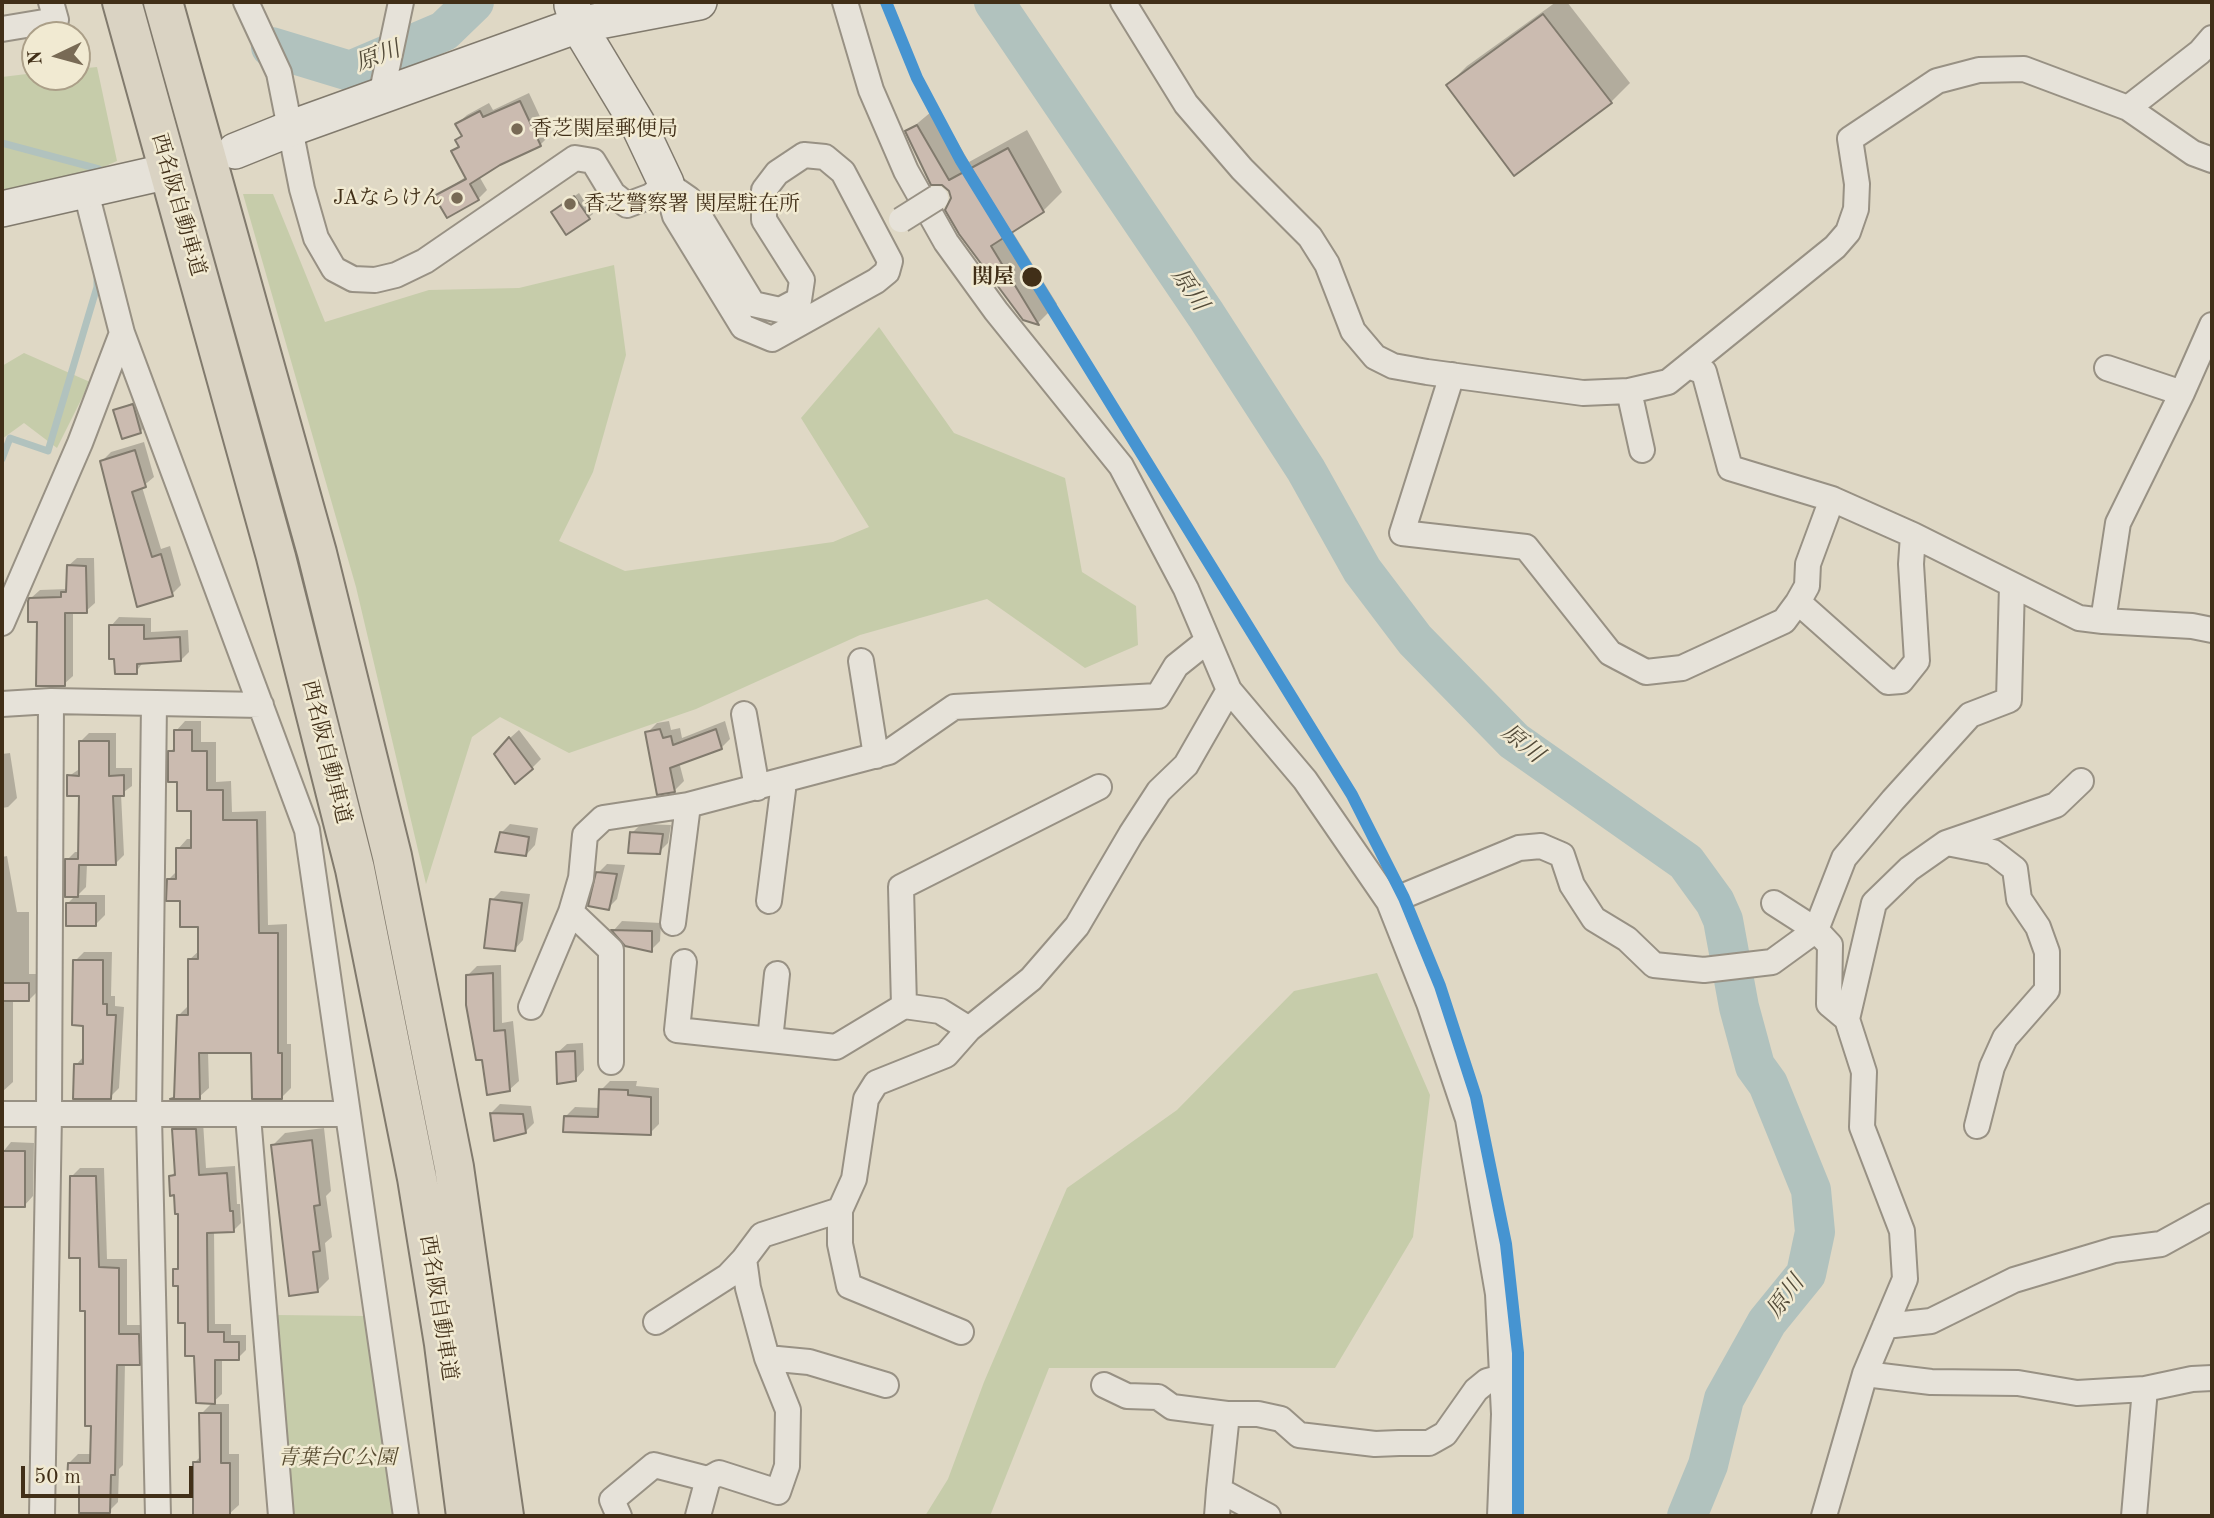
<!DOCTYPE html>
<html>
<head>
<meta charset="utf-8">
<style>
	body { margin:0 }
	#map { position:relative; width:2214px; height:1518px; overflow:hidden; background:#dfd8c5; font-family:"Old Standard TT",serif }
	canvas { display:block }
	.frame { position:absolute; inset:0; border:4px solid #412f18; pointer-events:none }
	.north { position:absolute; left:21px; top:21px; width:70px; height:70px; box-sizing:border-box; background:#f1ead2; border:2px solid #ab9f88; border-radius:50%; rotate:265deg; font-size:19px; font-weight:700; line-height:28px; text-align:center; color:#412f18 }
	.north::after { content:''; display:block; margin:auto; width:24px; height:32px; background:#786a55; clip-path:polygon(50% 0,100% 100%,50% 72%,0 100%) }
	.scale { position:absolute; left:21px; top:1466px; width:172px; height:32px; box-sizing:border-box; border:4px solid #412f18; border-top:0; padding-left:9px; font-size:21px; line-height:24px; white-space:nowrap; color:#412f18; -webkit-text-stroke:5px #f1ead2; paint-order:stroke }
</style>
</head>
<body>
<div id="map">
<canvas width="2214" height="1518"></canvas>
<div class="frame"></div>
<div class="north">N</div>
<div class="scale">50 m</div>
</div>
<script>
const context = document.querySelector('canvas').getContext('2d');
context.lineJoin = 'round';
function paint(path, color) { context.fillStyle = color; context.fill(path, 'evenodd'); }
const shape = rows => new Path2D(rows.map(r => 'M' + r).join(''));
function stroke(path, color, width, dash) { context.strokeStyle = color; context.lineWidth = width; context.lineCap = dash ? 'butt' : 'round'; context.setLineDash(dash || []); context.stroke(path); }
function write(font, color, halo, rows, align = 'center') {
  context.font = font + ' "Old Standard TT","Noto Serif JP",serif'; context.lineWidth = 5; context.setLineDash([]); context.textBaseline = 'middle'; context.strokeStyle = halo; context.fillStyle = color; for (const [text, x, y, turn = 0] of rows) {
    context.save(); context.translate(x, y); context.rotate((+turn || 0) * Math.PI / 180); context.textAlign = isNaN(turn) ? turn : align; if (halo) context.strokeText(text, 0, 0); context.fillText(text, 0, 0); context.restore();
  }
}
paint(shape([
	[97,67,117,161,99,169,2,196,2,77,35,73,35,77,77,77,77,69],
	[243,194,273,194,325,322,429,290,519,288,614,265,626,355,593,472,559,541,625,571,833,542,869,527,801,418,879,327,954,433,1065,478,1082,572,1136,606,1138,645,1085,668,987,599,860,635,696,709,569,753,500,717,472,737,426,884,356,587],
	[24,353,90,382,57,448,24,423,2,439,2,366],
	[1377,973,1430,1095,1413,1237,1335,1368,1049,1368,990,1516,925,1516,948,1479,984,1382,1067,1188,1177,1110,1294,991],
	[277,1315,366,1316,395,1516,293,1516]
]), '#c6ccaa');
paint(shape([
	[1556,2,1567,2,1630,83,1611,102,1514,173,1448,85,1467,66],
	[529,93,549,136,540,145,479,176,487,190,478,199,437,196,467,176,453,152,460,145,457,140,463,135,457,124,467,115,489,103,493,110],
	[937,107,969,162,1027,130,1062,192,1043,211,1012,231,1057,304,1038,323,1024,319,950,190,907,132],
	[579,193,593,214,589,217,557,208],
	[136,401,144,428,140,432,115,411],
	[144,442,154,477,142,487,161,549,170,546,181,585,172,594,138,605,102,461,111,452],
	[77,558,94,558,95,603,86,611,73,611,73,676,64,684,31,598,40,590,68,589,68,566],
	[119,617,151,618,151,632,188,630,189,652,181,660,144,661,136,672,111,626],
	[185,721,201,721,201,742,216,742,216,782,231,781,232,812,266,811,268,925,287,924,287,1044,291,1044,291,1088,282,1097,253,1051,208,1051,209,1088,199,1097,179,1015,188,1006,189,960,200,950,200,925,168,880,178,870,178,849,187,839,193,839,193,809,170,752,176,746,176,731],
	[669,721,671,730,680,728,682,738,725,721,730,739,721,748,679,762,684,781,675,790,647,733,657,723],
	[519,730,541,759,532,768,510,738],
	[89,733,116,733,116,768,132,768,132,786,121,794,124,855,115,864,87,864,86,887,78,895,105,895,105,915,96,924,67,904,76,895,67,860,75,852,80,852,81,794,69,776,81,768,81,741],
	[10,753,17,798,8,807,2,808,2,754],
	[510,824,538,828,535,845,526,855,501,833],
	[641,824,671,825,668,843,659,852,632,833],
	[7,856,17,912,29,912,29,974,38,974,39,990,29,1000,13,1000,13,1082,2,1092,2,857],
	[607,864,625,865,617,899,608,908,598,873],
	[501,891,530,894,523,940,514,950,492,900],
	[622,921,661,923,660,941,651,950,626,945,614,930],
	[84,952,112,952,111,996,115,996,115,1006,124,1007,119,1088,110,1097,76,1065,84,1056,85,1024,75,961],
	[501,965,502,1023,513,1021,519,1081,509,1090,468,975,477,966],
	[583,1043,584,1070,575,1080,557,1053,567,1044],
	[610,1081,637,1081,636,1086,659,1088,659,1124,650,1133,566,1116,575,1107,600,1108,601,1090],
	[500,1104,531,1106,534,1123,525,1132,491,1113],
	[182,1122,203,1122,206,1168,235,1166,237,1204,240,1204,241,1223,233,1231,214,1231,215,1324,231,1324,231,1335,246,1335,246,1350,238,1358,222,1358,222,1394,211,1404,229,1404,229,1454,239,1454,239,1505,229,1514,194,1463,201,1456,201,1414,213,1402,196,1354,175,1270,180,1265,179,1212,171,1176,177,1170,174,1130],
	[324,1128,331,1191,326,1196,332,1237,325,1243,329,1279,317,1291,273,1145,285,1133],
	[11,1142,34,1143,33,1196,24,1206,2,1206,2,1153],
	[80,1168,104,1168,107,1259,127,1259,127,1325,147,1325,148,1354,139,1363,125,1363,123,1465,119,1469,118,1502,109,1511,69,1463,78,1454,92,1454,87,1309,71,1177]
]), '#0003');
stroke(shape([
	[2,143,99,169,99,177],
	[2,459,10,438,48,451,97,287,97,276]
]), '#b1c2be', 7);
stroke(shape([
	[994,2,1206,315,1306,470,1362,570,1415,640,1514,741,1686,862,1715,902,1723,920,1739,1007,1755,1066,1768,1084,1811,1190,1815,1232,1806,1274,1767,1322,1724,1399,1708,1465,1687,1516],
	[271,47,350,71,444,31,474,2]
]), '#b1c2be', 40);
const building = shape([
	[1543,14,1612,103,1514,176,1446,85,1543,14],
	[520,101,541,146,500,165,470,184,479,200,447,218,434,196,466,179,451,151,459,147,455,140,462,136,455,124,480,111,483,117,520,101],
	[917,125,949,180,1008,148,1044,212,991,246,1039,325,1023,320,959,234,945,210,951,198,949,191,942,185,931,185,905,131,917,125],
	[574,196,590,219,566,235,551,212,574,196],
	[133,404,141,433,122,439,113,410,133,404],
	[135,450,146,487,132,492,152,557,161,554,173,596,137,607,100,461,135,450],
	[67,565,86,566,87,613,65,613,65,686,36,686,37,622,28,622,28,601,29,598,61,597,61,592,66,592,67,565],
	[109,625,144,625,144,639,180,637,181,661,137,664,137,674,115,674,114,659,109,659,109,625],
	[660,729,663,738,671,736,673,745,716,729,722,749,670,768,675,792,657,795,645,732,660,729],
	[174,730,192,730,192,751,207,751,207,790,223,790,223,820,257,820,259,933,278,933,278,1053,282,1053,282,1099,252,1099,251,1053,199,1053,200,1099,170,1099,174,1098,177,1015,188,1015,188,959,198,959,198,927,180,927,180,901,166,901,167,879,176,879,176,848,191,848,191,811,177,811,177,782,168,782,168,751,174,751,174,730],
	[509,737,533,769,515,784,494,754,509,737],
	[79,741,109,741,109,776,124,775,124,796,113,796,116,865,79,865,78,897,65,897,65,859,78,859,79,796,67,796,67,775,79,776,79,741],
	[500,832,529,837,526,856,495,852,500,832],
	[630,832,663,834,660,854,628,853,630,832],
	[596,872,617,874,609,910,588,906,596,872],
	[490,899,522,903,515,951,484,948,490,899],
	[66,903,96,903,96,926,66,926,66,903],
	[611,930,652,931,652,952,625,946,611,930],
	[73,960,103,960,103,1004,107,1004,107,1015,116,1015,111,1099,73,1099,74,1064,83,1064,83,1026,72,1025,73,960],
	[493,973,494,1031,505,1030,510,1091,487,1095,482,1060,476,1060,466,1005,466,975,493,973],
	[2,983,29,983,29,1001,2,1001,2,983],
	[575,1051,576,1081,557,1084,556,1052,575,1051],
	[599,1089,628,1090,628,1095,651,1097,651,1135,563,1132,564,1116,598,1117,599,1089],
	[490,1113,523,1114,526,1133,494,1141,490,1113],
	[172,1129,196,1129,199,1175,227,1173,230,1211,233,1211,234,1232,207,1233,208,1332,224,1332,224,1342,239,1342,239,1360,215,1360,215,1404,196,1403,194,1356,185,1356,185,1323,178,1323,178,1286,173,1286,173,1269,178,1269,178,1214,175,1214,174,1195,170,1196,169,1176,175,1175,172,1129],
	[312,1140,320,1205,314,1206,320,1251,313,1252,318,1292,289,1296,271,1145,312,1140],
	[2,1151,25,1151,25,1207,2,1207,2,1151],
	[70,1176,96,1176,99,1267,119,1268,119,1334,139,1334,140,1365,117,1365,115,1475,111,1475,110,1513,79,1513,79,1482,67,1482,68,1463,90,1463,91,1426,85,1426,85,1311,80,1311,80,1258,69,1258,70,1176],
	[199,1413,221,1413,221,1463,230,1463,230,1516,193,1515,193,1462,200,1462,199,1413]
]);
paint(building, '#cbbbb0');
stroke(building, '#817a6d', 2);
const street = shape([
	[246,2,279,73,302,189,316,238,334,269,353,279,375,280,396,275,425,261,575,158,593,161,613,194,627,205,651,196,666,183],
	[845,2,871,90,906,171,946,242,996,311,1121,466,1186,589,1229,690,1305,780,1389,902,1429,1003,1468,1119,1498,1294,1504,1414,1500,1516],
	[1123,2,1186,104,1242,169,1310,237,1327,264,1353,331,1375,357,1393,366,1427,372,1583,393,1629,391,1668,382,1835,247,1848,232,1856,209,1857,184,1850,139,1937,81,1979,70,2024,69,2128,108,2200,52,2212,38],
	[2,29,56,20,51,2],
	[381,96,401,2],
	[2128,108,2193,153,2212,160],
	[804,155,825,157,843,172,890,261,887,272,876,281,772,339,743,327,675,216,666,183,689,199,753,304,780,310,799,300,802,280,764,220,764,190,777,173,804,155],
	[122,333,307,830,406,1516],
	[1691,367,1704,372,1730,468,1832,499,1808,564,1807,586,1798,602,1888,682,1901,681,1917,661,1911,564,1913,535],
	[2107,368,2182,393,2212,325],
	[1452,375,1402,533,1526,547,1610,653,1646,672,1682,668,1784,621,1798,602],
	[1629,391,1642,450],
	[2182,393,2118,523,2103,621,2192,626,2212,630],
	[1832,499,1913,535,2079,618,2103,621],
	[2,623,80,443,122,333,86,192],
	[861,661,876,756],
	[154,703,149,1116,158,1516],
	[2,704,51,701,261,705],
	[744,714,757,788],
	[1947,843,1993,852,2015,869,2019,899,2038,927,2047,952,2047,990,2005,1038,1992,1067,1977,1126],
	[769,901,784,782],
	[1389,902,1519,848,1541,846,1562,855,1572,885,1594,919,1627,939,1654,965,1704,970,1772,962,1816,930,1830,945,1829,1004,1847,1019],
	[1774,903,1816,930,1844,858,1893,800,1970,715,2009,700,2012,585],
	[571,912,611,950,611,1062],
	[673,923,688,805],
	[684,962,677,1030,836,1047,904,1006,940,1011,969,1029],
	[904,1006,901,887,1099,787],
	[531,1007,571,912,581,878,585,835,603,818,688,805,889,752,954,707,1158,696,1176,666,1206,642],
	[770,1040,777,974],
	[2,1114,347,1114],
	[248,1116,281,1516],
	[840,1210,762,1235,744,1259,748,1288,767,1358,809,1362,886,1385],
	[656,1322,728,1276,744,1259],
	[1885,1326,1931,1321,2014,1280,2114,1250,2161,1244,2212,1216],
	[961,1332,849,1286,840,1244,840,1210,854,1179,866,1099,876,1083,946,1055,969,1029,1031,979,1077,926,1131,834,1159,791,1186,765,1229,690],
	[1865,1374,1931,1382,2018,1383,2077,1393,2145,1389,2192,1379,2212,1378],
	[1104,1385,1127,1396,1158,1397,1172,1407,1227,1414,1258,1414,1281,1419,1299,1435,1375,1444,1399,1443,1429,1443,1445,1434,1476,1390,1487,1381,1502,1377],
	[1227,1414,1219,1490,1268,1516],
	[42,1516,49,1114,51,701],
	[619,1516,612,1500,654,1465,708,1479],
	[698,1516,708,1479,719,1473,778,1492,787,1466,788,1410,767,1358],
	[1217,1516,1219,1490],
	[1824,1516,1865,1374,1905,1279,1902,1231,1862,1127,1864,1072,1847,1019,1874,903,1909,869,1946,843,2056,805,2081,781],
	[2134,1516,2145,1389]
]);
const secondary = shape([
	[572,5,578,25,640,128,666,183],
	[235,151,297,126,578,25,699,2],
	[2,209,156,174]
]);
const highway = shape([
	[122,2,276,557,355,869,417,1178,444,1344,466,1516],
	[163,2,317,553,392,856,454,1167,504,1516]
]);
stroke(street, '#989184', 28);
stroke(secondary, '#817a6d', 38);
stroke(highway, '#817a6d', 42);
stroke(street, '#e6e2d9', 24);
stroke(secondary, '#e6e2d9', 35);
stroke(highway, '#dad3c3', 38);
const streetBridge = shape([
	[901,220,936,198]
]);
stroke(streetBridge, '#989184', 28, []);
stroke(streetBridge, '#e6e2d9', 24);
stroke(shape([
	[886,2,917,78,960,159,1352,795,1404,898,1440,986,1476,1097,1506,1244,1518,1353,1518,1516]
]), '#4694d1', 12);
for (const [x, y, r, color] of [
	[517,129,7,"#786a55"],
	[457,198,7,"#786a55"],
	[570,204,7,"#786a55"],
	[1032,277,11,"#412f18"]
]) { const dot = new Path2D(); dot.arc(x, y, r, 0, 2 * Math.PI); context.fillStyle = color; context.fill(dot); stroke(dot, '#f1ead2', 2.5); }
write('21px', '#412f18', '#f1ead2', [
	["香芝関屋郵便局",531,129],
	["JAならけん",443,198,"right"],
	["香芝警察署 関屋駐在所",584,204]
], 'left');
write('21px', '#412f18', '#f1ead2', [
	["西名阪自動車道",178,205,74],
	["西名阪自動車道",326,752,76],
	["西名阪自動車道",438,1308,81]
]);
write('bold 21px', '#412f18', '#f1ead2', [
	["関屋",1014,277]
], 'right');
write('italic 21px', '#584c31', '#f1ead2', [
	["青葉台C公園",337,1458]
]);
write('italic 23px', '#534b39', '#f1ead2', [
	["原川",378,57,-21],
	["原川",1189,290,56],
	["原川",1522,744,39],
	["原川",1786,1297,-53]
]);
</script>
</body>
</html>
